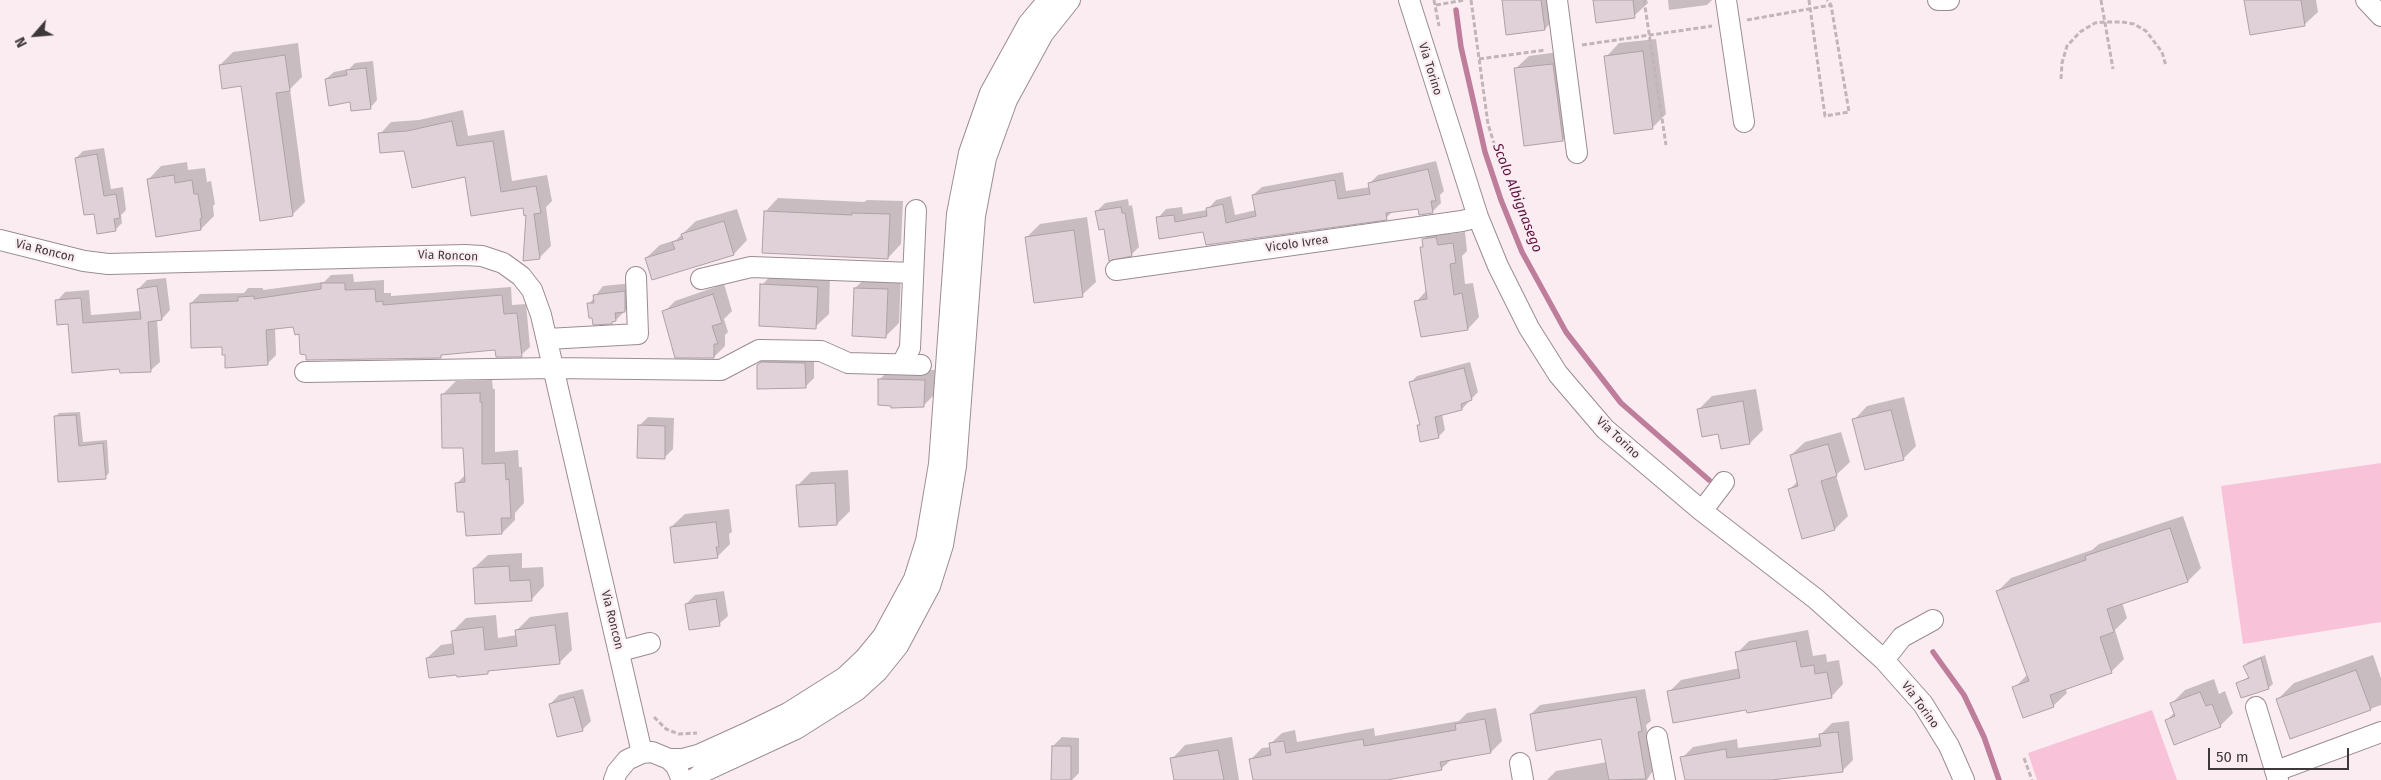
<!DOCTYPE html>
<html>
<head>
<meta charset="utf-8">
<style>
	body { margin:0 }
	#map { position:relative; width:2381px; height:780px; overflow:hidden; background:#fbecf2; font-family:"Fira Sans",sans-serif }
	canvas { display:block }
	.north { position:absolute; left:10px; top:10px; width:50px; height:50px; -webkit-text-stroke:4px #fbecf2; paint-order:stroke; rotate:243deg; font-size:14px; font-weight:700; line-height:20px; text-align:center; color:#3e383b }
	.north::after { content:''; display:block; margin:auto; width:18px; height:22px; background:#3e383b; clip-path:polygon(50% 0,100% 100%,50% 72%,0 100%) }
	.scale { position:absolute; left:2208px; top:748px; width:141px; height:22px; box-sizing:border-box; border:2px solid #3e383b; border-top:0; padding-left:6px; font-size:15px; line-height:18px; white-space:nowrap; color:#3e383b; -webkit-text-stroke:4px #fbecf2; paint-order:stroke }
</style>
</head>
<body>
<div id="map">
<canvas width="2381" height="780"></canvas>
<div class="north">N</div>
<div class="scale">50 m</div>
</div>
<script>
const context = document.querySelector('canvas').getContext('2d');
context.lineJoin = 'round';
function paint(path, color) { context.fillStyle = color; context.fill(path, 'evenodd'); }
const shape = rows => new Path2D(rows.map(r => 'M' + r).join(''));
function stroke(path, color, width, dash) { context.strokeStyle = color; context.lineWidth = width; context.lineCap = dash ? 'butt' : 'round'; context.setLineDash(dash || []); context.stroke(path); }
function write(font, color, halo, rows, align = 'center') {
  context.font = font + ' "Fira Sans",sans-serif'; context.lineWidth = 4.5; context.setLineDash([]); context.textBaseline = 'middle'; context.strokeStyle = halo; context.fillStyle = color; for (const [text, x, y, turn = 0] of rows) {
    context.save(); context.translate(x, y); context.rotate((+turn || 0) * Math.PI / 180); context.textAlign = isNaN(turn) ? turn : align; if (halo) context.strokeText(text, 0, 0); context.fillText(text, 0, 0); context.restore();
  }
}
paint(shape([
	[2381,463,2381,622,2243,644,2221,486],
	[2152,710,2177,780,2037,780,2028,753]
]), '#f8c2d9');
paint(shape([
	[1503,0,1556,0,1558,15,1545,29],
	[1594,0,1647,0,1648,3,1634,16],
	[1668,0,1712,0,1707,5,1669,10],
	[2246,0,2316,0,2318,12,2304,25],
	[1656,39,1666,114,1653,127,1606,57,1619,43],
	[298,43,302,77,290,89,305,202,292,215,243,85,220,65,233,52],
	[1566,51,1576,126,1563,140,1515,69,1529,56],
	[373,61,377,100,370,108,351,101,326,79,334,72,349,69,355,63],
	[463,110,468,136,504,130,512,181,547,175,552,201,546,207,551,246,539,258,524,207,466,175,405,150,380,134,391,122,419,120],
	[104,148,111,189,123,187,126,210,121,215,122,223,115,230,95,212,76,158,83,151],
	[1436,161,1444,191,1440,195,1441,203,1432,212,1419,207,1394,210,1386,218,1204,231,1158,218,1166,209,1182,207,1183,214,1207,210,1216,200,1231,196,1235,215,1256,210,1253,195,1262,187,1343,172,1346,191,1370,187,1370,183,1378,175],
	[187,162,188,170,205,168,207,182,211,181,215,204,213,206,214,216,201,229,148,180,161,166],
	[778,198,864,202,867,200,903,201,901,244,888,258,765,212],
	[1128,199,1129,206,1132,205,1139,247,1131,255,1097,211,1105,203],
	[737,209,747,240,734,254,646,258,660,245,676,240,696,221],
	[1087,217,1096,282,1082,295,1027,237,1040,224],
	[1448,226,1449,234,1465,232,1467,251,1462,256,1465,284,1473,283,1479,317,1468,329,1416,302,1427,290,1421,248,1424,245,1424,239,1435,228],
	[775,271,830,274,829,314,815,327,762,285],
	[353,274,354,282,384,280,384,293,391,293,391,296,511,287,512,305,526,304,530,347,521,355,496,349,443,354,440,357,300,333,295,325,275,328,276,355,267,364,226,353,223,346,191,303,200,294,244,293,248,288,263,288,263,290,324,282,331,275],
	[869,275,901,276,899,323,885,337,855,288],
	[166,278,170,310,162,319,157,320,160,362,151,370,121,367,69,323,57,301,65,292,89,290,91,315,141,311,138,289,147,280],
	[633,283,634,302,616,320,589,304,603,286],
	[724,284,732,311,724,319,728,332,725,335,725,346,714,357,664,312,675,301],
	[814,354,814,378,805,387,758,365,767,356],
	[1470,362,1478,392,1462,409,1442,414,1445,430,1438,437,1419,426,1421,423,1410,383,1417,376],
	[890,369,935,370,934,395,923,406,879,380],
	[492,380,493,389,495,389,495,452,518,450,519,467,522,467,524,503,515,513,515,520,502,533,465,510,456,484,466,474,464,447,442,395,456,381],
	[1756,389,1763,430,1750,443,1719,432,1698,410,1712,396],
	[1904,397,1916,446,1903,459,1854,420,1867,406],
	[80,412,83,442,107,440,109,473,105,477,59,480,55,417,59,413],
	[648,417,674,418,673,449,664,458,639,426],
	[1841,432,1850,462,1836,475,1848,516,1835,529,1790,489,1798,481,1791,455,1805,442],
	[848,470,850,511,837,524,798,485,811,472],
	[729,509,732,532,729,534,730,544,717,557,671,527,685,514],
	[2183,516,2201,568,2188,581,2122,602,2127,618,2115,630,2124,659,2111,672,2065,688,2067,693,2053,706,2014,688,2028,674,1998,591,2011,578,2092,550,2099,544],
	[522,553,522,568,543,567,544,586,531,600,474,568,488,555],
	[724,591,728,616,719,624,686,604,695,595],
	[568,612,572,650,559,663,491,669,487,673,427,658,441,645,454,643,453,631,466,618,496,615,498,638,517,635,517,630,530,617],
	[1808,630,1813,656,1826,654,1827,662,1839,660,1843,684,1831,697,1747,708,1669,692,1681,680,1740,668,1737,653,1749,641],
	[2265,655,2273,684,2268,688,2237,684,2250,676,2244,666,2248,662],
	[2373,655,2381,678,2381,705,2291,738,2277,700,2294,683],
	[2214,679,2219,694,2225,691,2233,713,2220,726,2166,721,2175,712,2171,704,2185,690],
	[583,689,591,721,582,730,550,704,559,695],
	[1645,689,1651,721,1646,725,1654,769,1647,780,1547,780,1556,771,1607,762,1602,738,1531,714,1540,705],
	[1496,708,1502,741,1491,752,1452,759,1441,769,1380,780,1254,780,1250,760,1262,748,1271,747,1270,744,1282,733,1295,730,1297,742,1374,728,1375,736,1459,721,1467,713],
	[1849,721,1853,760,1842,771,1759,780,1686,780,1682,758,1693,747,1737,739,1738,748,1821,737,1821,734,1832,723],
	[1062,737,1079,738,1079,773,1072,780,1053,780,1053,746],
	[1232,737,1239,780,1175,780,1172,759,1185,745]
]), '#0003');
stroke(shape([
	[1456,10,1461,47,1485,152,1501,200,1522,252,1566,332,1621,403,1709,480],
	[1933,652,1964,695,1984,737,1999,780]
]), '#bd7d9b', 5.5);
const building = shape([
	[1502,0,1541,0,1545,30,1506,35,1502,0],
	[1593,0,1633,0,1635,18,1596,23,1593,0],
	[2244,0,2301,0,2305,26,2250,35,2244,0],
	[1643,51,1653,129,1614,134,1604,56,1643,51],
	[285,55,290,91,276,93,293,216,260,221,241,86,222,89,219,65,285,55],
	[1553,64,1563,141,1524,146,1514,68,1553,64],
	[366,68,371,109,351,111,350,102,329,106,325,79,347,75,346,70,366,68],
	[452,121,457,146,493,141,501,192,536,186,541,213,534,214,540,259,523,261,526,215,524,216,523,208,471,216,465,177,412,188,404,151,380,153,378,133,407,131,452,121],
	[97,154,104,196,116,194,120,218,114,219,116,231,97,234,94,214,84,215,75,158,97,154],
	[1428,169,1436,201,1431,201,1433,213,1419,215,1418,209,1386,213,1387,220,1206,245,1203,232,1159,239,1156,217,1174,215,1175,222,1207,216,1206,208,1223,204,1226,223,1256,216,1252,195,1335,180,1338,199,1370,194,1368,183,1428,169],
	[174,175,175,183,192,180,194,194,198,194,202,218,200,219,201,230,156,237,147,179,174,175],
	[1121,207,1122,213,1125,213,1132,256,1109,261,1104,229,1099,230,1095,211,1121,207],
	[764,211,852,215,852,213,890,214,888,259,762,253,764,211],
	[724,221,734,255,652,280,645,258,675,249,672,242,683,239,681,234,724,221],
	[1074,230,1083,297,1034,303,1025,237,1074,230],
	[1436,237,1438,245,1453,243,1456,263,1450,264,1454,295,1462,293,1468,330,1421,337,1414,301,1427,299,1420,247,1423,247,1422,239,1436,237],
	[321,283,345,283,345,290,375,289,376,302,383,301,383,305,502,295,504,314,517,313,522,357,496,357,495,350,441,355,441,358,306,360,306,355,300,354,299,334,295,335,293,327,266,330,268,365,225,368,225,355,222,355,222,347,191,348,190,303,238,301,238,297,254,296,254,299,321,289,321,283],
	[760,284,818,287,816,329,759,326,760,284],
	[157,286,162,320,148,322,151,372,120,373,119,369,72,373,68,324,57,325,55,300,81,298,83,323,141,319,137,289,157,286],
	[854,288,888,289,886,338,852,336,854,288],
	[625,291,625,312,615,313,616,321,612,322,612,324,593,325,592,318,589,318,587,303,594,303,593,295,625,291],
	[713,294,722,323,712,326,718,344,714,344,714,358,675,358,662,311,713,294],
	[761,362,805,363,806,388,757,389,757,365,761,362],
	[1464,368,1472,400,1461,404,1462,410,1435,417,1439,438,1420,442,1417,425,1420,425,1409,382,1464,368],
	[878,379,925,380,924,407,891,408,891,406,878,405,878,379],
	[480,393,480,402,482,402,482,464,505,463,506,480,509,479,511,518,501,518,502,534,466,536,464,512,457,512,455,483,465,482,463,448,442,448,441,394,480,393],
	[1743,401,1750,444,1721,449,1718,434,1702,437,1697,409,1743,401],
	[1891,410,1904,460,1865,470,1852,419,1891,410],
	[76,415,79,446,103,443,106,479,58,482,54,416,76,415],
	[638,425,665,426,665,459,637,458,638,425],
	[1828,444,1837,476,1821,481,1835,530,1802,539,1788,489,1798,486,1790,455,1828,444],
	[835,483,837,525,799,527,796,485,835,483],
	[716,522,719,547,716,547,718,558,674,563,670,527,716,522],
	[2170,528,2188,582,2107,609,2114,632,2100,637,2112,673,2050,695,2054,707,2023,718,2012,687,2029,681,1996,591,2086,560,2085,556,2170,528],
	[509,566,510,581,530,580,532,601,475,604,473,568,509,566],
	[716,599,720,626,689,630,685,604,716,599],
	[555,625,560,664,488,671,488,674,457,677,456,675,429,678,426,658,454,654,451,631,483,627,485,650,517,646,515,630,555,625],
	[1796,641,1801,667,1814,665,1815,674,1827,672,1832,698,1747,713,1746,710,1673,723,1667,691,1740,678,1735,652,1796,641],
	[2261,658,2269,689,2241,698,2236,683,2249,678,2243,666,2261,658],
	[2356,670,2371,710,2290,739,2276,699,2356,670],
	[2200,692,2206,706,2212,704,2221,727,2174,745,2165,720,2175,716,2170,703,2200,692],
	[574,697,583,731,557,737,549,704,574,697],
	[1636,697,1642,731,1638,732,1646,779,1609,780,1601,739,1536,751,1530,714,1636,697],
	[1485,719,1491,753,1440,762,1442,770,1387,780,1253,780,1249,759,1271,755,1269,743,1284,741,1286,753,1363,739,1364,746,1456,730,1455,724,1485,719],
	[1838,732,1843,772,1771,780,1685,780,1680,757,1726,749,1727,758,1821,746,1819,734,1838,732],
	[1052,746,1071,746,1071,780,1051,780,1052,746],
	[1218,750,1224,780,1174,780,1170,758,1218,750]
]);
paint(building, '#dfd1d7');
stroke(building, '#aea1a6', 1);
const minor = shape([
	[1409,0,1478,217,1498,266,1529,328,1558,374,1605,429,1702,511,1816,599,1884,660,1923,704,1949,746,1964,780],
	[1557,0,1577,153],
	[1726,0,1744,122],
	[1938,0,1949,0],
	[2366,0,2381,16],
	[0,240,84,261,108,264,465,255,482,256,503,263,521,276,532,290,541,315,642,753],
	[1116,270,1462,221,1478,217],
	[701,279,751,267,913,273],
	[547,339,638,334,636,277],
	[902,364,910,348,916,210],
	[305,372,553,368,721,370,759,350,821,351,848,363,921,365],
	[1702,511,1724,482],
	[620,651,650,643],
	[1884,660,1902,637,1933,620],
	[2256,707,2278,780],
	[1657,737,1665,780],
	[669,759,683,759,698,755,751,731,788,713,845,677,865,658,883,636,914,579,926,541,939,464,957,214,969,153,990,93,1028,24,1048,0],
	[1520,763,1523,780],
	[2276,771,2381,732],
	[614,780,617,772,627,760,642,753,652,752,669,759,676,766,682,780],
	[693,780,705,771,796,729,856,691,878,671,898,646,930,586,943,545,956,466,975,216,986,158,1007,100,1043,34,1070,0]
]);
stroke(minor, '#9a8d92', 22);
stroke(shape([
	[1434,0,1439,26],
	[1471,0,1488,124,1500,163],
	[1644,0,1666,145],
	[1809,0,1825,116,1849,112,1831,5,1827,0],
	[2101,0,2113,69],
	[1436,5,1465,0],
	[1747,20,1831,5],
	[1582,45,1712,26],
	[1479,59,1546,50],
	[2061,79,2062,63,2067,46,2080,32,2095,23,2105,22,2122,22,2134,24,2146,31,2162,52,2166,66],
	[654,717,666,729,679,734,697,733],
	[2024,758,2032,780]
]), '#c2b5ba', 3, [5, 2.5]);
stroke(minor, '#fff', 20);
write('12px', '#3e383b', '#fbecf2', [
	["Via Torino",1430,69,73],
	["Vicolo Ivrea",1297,244,-8],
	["Via Roncon",45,251,14],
	["Via Roncon",448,256,2],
	["Via Torino",1618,438,43],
	["Via Roncon",612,620,76],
	["Via Torino",1920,705,54]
]);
write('italic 14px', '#5d103c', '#fbecf2', [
	["Scolo Albignasego",1517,198,69]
]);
</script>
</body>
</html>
